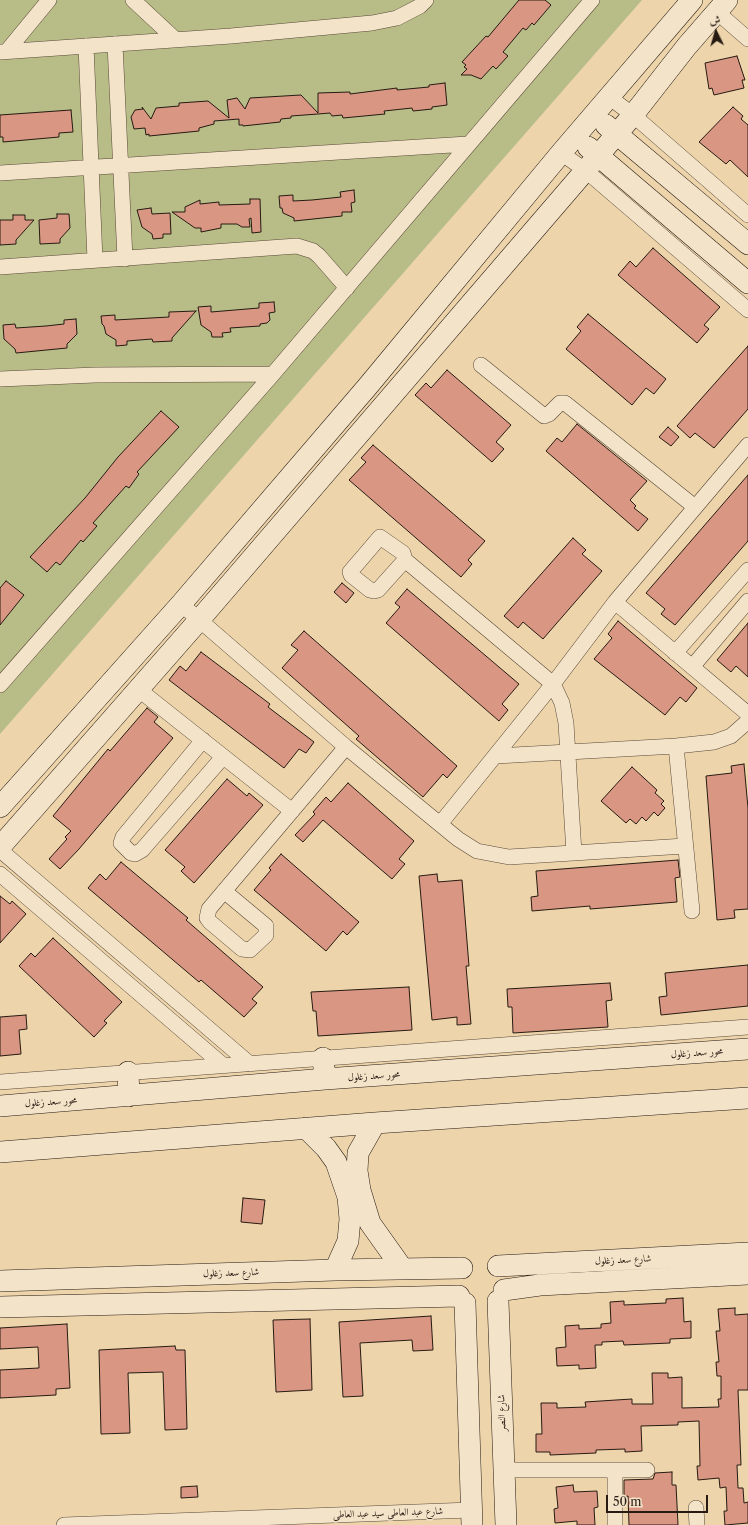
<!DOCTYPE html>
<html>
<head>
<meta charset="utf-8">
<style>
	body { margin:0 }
	#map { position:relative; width:748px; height:1525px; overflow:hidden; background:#edd4aa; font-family:"Libre Caslon Text",Amiri,serif }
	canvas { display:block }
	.north { position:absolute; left:696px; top:12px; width:40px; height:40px; -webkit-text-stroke:3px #f3e3c8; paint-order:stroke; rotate:355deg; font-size:11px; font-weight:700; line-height:16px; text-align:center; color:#261a12 }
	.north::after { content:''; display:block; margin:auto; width:14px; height:18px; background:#261a12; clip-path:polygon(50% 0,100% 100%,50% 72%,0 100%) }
	.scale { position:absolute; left:606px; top:1495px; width:102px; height:18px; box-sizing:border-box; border:2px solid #261a12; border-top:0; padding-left:5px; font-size:12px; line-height:14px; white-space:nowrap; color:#261a12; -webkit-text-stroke:3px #f3e3c8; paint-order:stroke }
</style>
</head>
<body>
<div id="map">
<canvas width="748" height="1525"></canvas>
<div class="north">ش</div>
<div class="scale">50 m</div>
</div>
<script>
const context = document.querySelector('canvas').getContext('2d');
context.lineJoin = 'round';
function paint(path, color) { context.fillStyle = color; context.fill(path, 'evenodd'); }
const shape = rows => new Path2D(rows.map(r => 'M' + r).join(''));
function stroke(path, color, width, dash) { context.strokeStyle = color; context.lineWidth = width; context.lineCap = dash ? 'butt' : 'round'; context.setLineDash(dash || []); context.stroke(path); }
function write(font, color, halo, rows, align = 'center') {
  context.font = font + ' "Libre Caslon Text",Amiri,serif'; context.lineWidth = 3; context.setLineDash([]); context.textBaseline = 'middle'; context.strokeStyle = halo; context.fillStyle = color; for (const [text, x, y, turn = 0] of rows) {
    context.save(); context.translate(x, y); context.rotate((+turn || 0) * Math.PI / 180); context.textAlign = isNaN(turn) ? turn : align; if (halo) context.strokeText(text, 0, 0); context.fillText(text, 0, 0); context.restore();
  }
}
paint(shape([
	[0,0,642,0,0,734]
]), '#b8bd88');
const building = shape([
	[519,0,545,0,551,5,534,25,532,23,526,30,523,28,503,52,508,56,496,69,493,66,481,79,471,75,461,75,467,69,464,67,466,65,462,62,486,36,488,37,519,0],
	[737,56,745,80,742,80,744,88,714,95,712,88,709,89,705,63,737,56],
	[445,83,447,105,432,107,432,109,413,111,412,108,384,111,385,114,343,118,342,115,332,116,330,113,318,114,291,116,291,118,281,119,280,122,243,126,243,125,239,125,239,119,214,121,214,124,199,128,199,131,149,136,149,134,146,135,145,128,134,129,131,117,135,110,143,109,142,107,151,119,156,108,179,106,179,103,208,101,229,118,227,100,237,98,245,109,250,98,301,95,318,113,318,93,350,92,350,94,397,88,397,90,429,87,429,85,445,83],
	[733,107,743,116,741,119,748,125,748,177,730,160,726,164,699,142,733,107],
	[71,110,73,132,59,133,59,137,3,142,3,137,0,137,0,115,71,110],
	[354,190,355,202,351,203,352,212,342,212,342,216,294,221,294,218,283,213,282,208,280,208,279,196,293,195,293,201,312,200,341,197,340,192,354,190],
	[250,199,260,199,261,232,252,233,251,218,249,219,250,227,242,227,237,224,221,224,221,228,201,232,201,228,195,228,172,212,185,212,185,207,200,200,200,204,219,202,219,205,250,204,250,199],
	[151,208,152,214,170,213,171,234,163,234,163,238,153,239,152,234,142,227,137,210,151,208],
	[57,214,69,214,70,228,60,239,60,243,40,244,39,220,57,218,57,214],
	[13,215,25,215,25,220,34,220,16,240,16,244,0,245,0,220,13,220,13,215],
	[653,248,720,307,704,325,709,329,697,343,618,275,630,261,636,267,653,248],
	[274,302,275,312,269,313,270,320,267,323,260,324,260,326,230,328,231,332,222,333,223,337,212,337,211,332,201,325,198,307,211,306,211,312,259,308,259,303,274,302],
	[196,311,172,338,172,341,153,342,152,339,127,341,127,345,116,346,116,340,106,334,104,326,102,324,101,316,115,315,115,320,169,317,169,312,196,311],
	[588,314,666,379,654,394,646,388,632,405,566,349,581,331,577,327,588,314],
	[76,319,77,334,67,344,67,348,16,353,15,349,4,339,3,325,15,324,16,328,46,326,64,324,64,320,76,319],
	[748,346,748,409,714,448,695,433,690,438,677,426,748,346],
	[447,370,511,425,496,442,504,449,492,462,415,395,426,383,431,388,447,370],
	[161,411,179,427,137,472,139,474,129,488,126,486,93,523,97,526,83,542,81,540,60,565,56,562,47,572,30,557,85,498,118,457,161,411],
	[577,424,647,481,630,500,636,506,634,508,648,519,638,531,546,451,557,438,562,442,577,424],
	[668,427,679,437,671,446,659,437,668,427],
	[373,445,485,541,468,560,472,564,461,577,349,480,366,462,361,458,373,445],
	[748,475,748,541,675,625,661,614,665,609,646,593,748,475],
	[573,538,586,550,582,554,602,571,543,639,523,622,518,628,504,616,573,538],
	[6,581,24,595,0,625,0,588,6,581],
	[342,583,354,593,346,603,334,592,342,583],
	[407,589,519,684,502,704,508,710,499,721,386,623,400,607,395,603,407,589],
	[618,621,697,688,686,702,680,697,665,715,594,659,612,638,608,634,618,621],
	[748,623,748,677,736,666,731,672,717,660,748,623],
	[304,631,457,766,447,778,443,774,423,797,356,739,359,736,282,668,298,650,291,645,304,631],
	[201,652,270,704,268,707,314,742,306,753,299,749,284,768,169,680,180,666,186,671,201,652],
	[147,708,158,717,154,722,173,738,79,849,60,869,49,859,67,839,65,837,71,831,53,816,108,749,110,751,147,708],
	[744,764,748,808,748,909,734,910,735,918,717,920,706,776,732,773,731,766,744,764],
	[632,767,657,790,655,793,664,801,661,804,665,808,658,816,654,812,646,821,642,817,636,824,630,819,626,823,601,801,632,767],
	[227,779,247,796,249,793,263,805,194,883,181,871,185,867,165,850,227,779],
	[348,783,414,841,399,859,405,864,392,879,323,820,303,842,295,835,315,814,313,812,326,797,331,802,348,783],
	[281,854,359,922,347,935,343,931,326,951,254,890,271,870,269,868,281,854],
	[678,860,680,877,675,878,677,902,590,909,590,906,532,911,531,897,538,896,536,871,678,860],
	[121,862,188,918,186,920,263,987,252,999,257,1003,244,1017,201,980,199,982,88,888,100,874,106,880,121,862],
	[437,874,438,882,462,880,469,966,466,966,471,1024,457,1025,457,1017,432,1020,419,876,437,874],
	[0,896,10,904,12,901,26,914,0,943,0,896],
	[53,938,122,1002,104,1021,107,1023,94,1037,19,966,31,953,35,957,53,938],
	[748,965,748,1006,661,1015,659,997,667,996,665,973,748,965],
	[610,983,612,1000,606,1001,608,1027,513,1033,512,1007,508,1007,507,989,610,983],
	[409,987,412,1030,318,1036,316,1011,313,1011,311,992,409,987],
	[26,1015,27,1029,19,1030,21,1054,0,1056,0,1017,26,1015],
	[243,1198,265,1200,262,1224,241,1222,243,1198],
	[683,1298,684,1322,691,1321,691,1338,670,1339,670,1343,624,1345,623,1341,602,1342,602,1345,595,1345,596,1368,579,1369,579,1365,557,1366,556,1348,566,1347,565,1326,579,1325,579,1329,601,1328,601,1324,611,1323,610,1302,624,1301,624,1305,666,1303,666,1299,683,1298],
	[735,1308,735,1315,748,1314,748,1390,738,1390,741,1465,737,1465,738,1488,743,1488,744,1503,748,1502,748,1523,725,1525,724,1511,727,1511,726,1487,720,1488,719,1478,698,1480,697,1466,700,1466,699,1421,678,1422,678,1425,641,1426,642,1451,625,1452,625,1449,596,1450,596,1453,550,1455,550,1452,536,1452,536,1434,542,1434,541,1403,557,1403,557,1408,586,1407,585,1402,616,1400,632,1399,632,1404,653,1404,652,1373,668,1373,668,1378,682,1377,682,1408,719,1407,718,1399,721,1399,721,1376,717,1376,716,1362,719,1362,716,1331,720,1331,718,1309,735,1308],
	[431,1316,433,1350,413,1351,412,1340,360,1343,363,1396,343,1397,339,1322,431,1316],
	[310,1319,312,1390,276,1392,273,1320,310,1319],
	[67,1324,70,1388,56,1389,56,1395,0,1398,0,1370,39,1368,38,1347,0,1349,0,1328,67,1324],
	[175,1346,176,1350,185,1350,187,1429,165,1430,163,1372,128,1373,130,1433,101,1434,99,1350,175,1346],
	[672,1472,672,1485,676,1485,678,1525,629,1525,628,1496,624,1497,624,1480,653,1479,655,1473,672,1472],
	[573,1485,574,1492,597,1491,598,1507,594,1508,595,1525,577,1525,577,1521,555,1523,554,1509,558,1508,556,1487,573,1485],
	[197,1486,198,1497,181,1498,181,1487,197,1486]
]);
paint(building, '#d99783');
stroke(building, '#261a12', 1);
const street = shape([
	[133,0,176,40],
	[717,12,748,39],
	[115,44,125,259],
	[86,46,95,260],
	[7,51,49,0],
	[0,52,231,36,372,23,397,18,420,6,426,0],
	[609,97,633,115,748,215],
	[561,153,585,170,748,310],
	[0,173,468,144],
	[0,267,297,246,313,251,319,256,347,288],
	[481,365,544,416,549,414,560,403,565,403,695,507],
	[0,379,95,375,273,374],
	[380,537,403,553,405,560,378,590,374,591,370,590,351,575,350,572,380,537],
	[405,560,553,684,562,703,566,723,574,853],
	[615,602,748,714],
	[181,604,346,747,458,839,477,851,509,857,685,846],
	[675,653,748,570],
	[692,667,748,601],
	[0,685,273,374,592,0],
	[138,689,292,811],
	[203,740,123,837,121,843,131,853,135,854,142,850,223,757],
	[676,746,692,911],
	[496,756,676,746,714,742,731,736,748,721],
	[440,824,553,684,615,602,748,445],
	[0,850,250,1064],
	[0,874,224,1066],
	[224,891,266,926,266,935,250,950,242,949,210,922,207,918,209,909,346,747],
	[0,1082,748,1027],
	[504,1470,647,1470],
	[696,1508,697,1525],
	[64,1525,471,1510],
	[615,1525,615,1470]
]);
const secondary = shape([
	[606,125,748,244],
	[588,147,748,283],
	[0,807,181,604,368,386,561,153,692,0],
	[0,847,200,619,633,115,687,46,727,0],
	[323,1058,325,1079],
	[128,1072,129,1096],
	[0,1106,325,1079,748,1049],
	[375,1123,358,1153,357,1171,360,1190,370,1223,402,1268],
	[306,1128,326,1148,336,1162,348,1197,350,1219,348,1241,335,1270],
	[0,1152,375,1123,748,1098],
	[498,1266,748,1253],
	[0,1281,335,1270,462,1268],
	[504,1290,540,1285,748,1274],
	[498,1301,506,1525],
	[465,1303,472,1525],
	[0,1307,459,1296]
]);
stroke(street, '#584838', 16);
stroke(secondary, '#261a12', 22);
stroke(street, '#f3e3c8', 15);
stroke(secondary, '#f3e3c8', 21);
write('10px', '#261a12', '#f3e3c8', [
	["محور سعد زغلول",697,1053,-4],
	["محور سعد زغلول",374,1076,-4],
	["محور سعد زغلول",51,1102,-4],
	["شارع سعد زغلول",623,1260,-3],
	["شارع سعد زغلول",231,1273,-2],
	["شارع النصر",502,1413,-92],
	["شارع عبد العاطى سيد عبد العاطى",388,1513,-2]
]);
</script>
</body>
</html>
